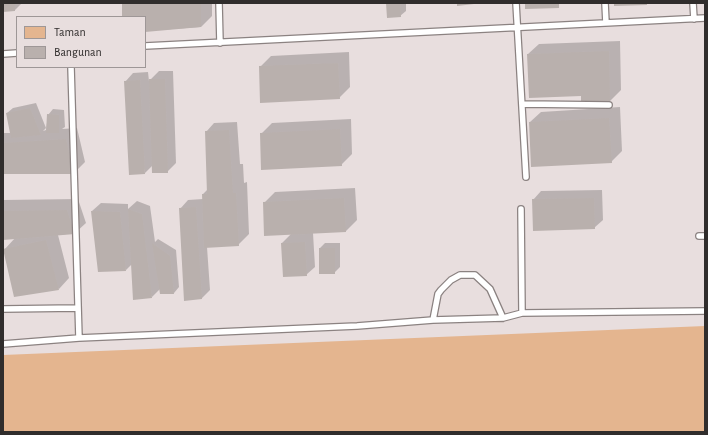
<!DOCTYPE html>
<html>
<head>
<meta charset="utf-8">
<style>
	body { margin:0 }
	#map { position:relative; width:708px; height:435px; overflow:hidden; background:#e8dede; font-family:"Alegreya Sans",sans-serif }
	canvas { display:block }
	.frame { position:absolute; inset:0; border:4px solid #302d2c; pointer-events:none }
	.legend { position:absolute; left:16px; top:16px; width:130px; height:52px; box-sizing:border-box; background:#e8dede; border:1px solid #9e9797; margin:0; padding:5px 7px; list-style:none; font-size:12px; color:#302d2c }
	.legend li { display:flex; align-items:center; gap:8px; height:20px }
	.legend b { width:20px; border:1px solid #9e9797 }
</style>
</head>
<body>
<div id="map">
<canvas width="708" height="435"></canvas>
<div class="frame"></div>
<ul class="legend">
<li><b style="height:11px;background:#e4b58f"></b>Taman</li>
<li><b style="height:11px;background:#b9b0ad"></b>Bangunan</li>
</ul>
</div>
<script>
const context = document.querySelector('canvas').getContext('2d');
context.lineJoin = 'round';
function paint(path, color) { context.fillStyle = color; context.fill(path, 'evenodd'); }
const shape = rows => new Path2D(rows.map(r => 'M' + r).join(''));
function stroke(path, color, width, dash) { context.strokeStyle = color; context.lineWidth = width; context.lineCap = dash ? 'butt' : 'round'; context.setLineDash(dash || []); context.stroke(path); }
paint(shape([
	[705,326,705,432,3,432,3,355]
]), '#e4b58f');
paint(shape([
	[3,3,22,3,15,10,3,11],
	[123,3,212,3,212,16,201,27,145,31,145,17,123,17],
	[387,3,406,3,406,11,400,16],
	[620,41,621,90,610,101,582,95,528,54,539,44],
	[349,52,350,87,339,98,260,67,271,56],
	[159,71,173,71,176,163,167,172,153,165,145,173,125,82,133,73,148,72,149,81],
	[36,103,46,128,43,131,46,130,48,115,53,109,64,110,65,127,62,129,77,128,85,162,74,173,3,173,3,133,11,133,7,113,13,108],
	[620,107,622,151,611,162,530,122,541,112],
	[351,119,352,154,341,165,261,134,272,123],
	[237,122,240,164,243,164,244,183,247,182,249,234,238,245,207,247,210,290,201,299,180,209,188,200,203,199,203,194,208,189,206,132,214,123],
	[355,188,357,220,346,231,313,233,315,267,306,275,282,243,291,234,264,203,275,192],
	[602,190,603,220,594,228,533,200,541,191],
	[78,199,86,223,75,233,58,235,69,278,59,289,4,250,15,238,3,239,3,200],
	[137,201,150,206,155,242,158,239,176,250,179,287,174,293,160,289,152,297,132,264,126,270,92,211,101,203,128,204,128,209],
	[325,243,340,243,340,267,334,273,320,248]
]), '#0003');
paint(shape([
	[3,3,15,3,15,11,3,12],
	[122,3,201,3,201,27,145,32,145,17,122,17],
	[386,3,400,3,401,17,387,18],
	[457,3,474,3,474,4,457,6],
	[525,3,559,3,559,8,525,9],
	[614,3,647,3,647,5,614,6],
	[609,51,610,102,581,103,581,96,529,98,527,54],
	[338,63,340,99,260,103,259,66],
	[149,79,165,79,168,173,152,173],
	[140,80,145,174,129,175,124,81],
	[30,108,41,135,11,138,6,113],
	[47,114,59,115,59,133,46,133],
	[609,118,612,163,531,167,529,122],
	[340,129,342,166,261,170,260,133],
	[229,130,233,193,236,193,239,246,204,248,202,194,207,194,205,131],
	[66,139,74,174,3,174,3,143],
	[344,198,346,232,264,236,263,202],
	[594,198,595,229,533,231,532,199],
	[196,207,202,299,184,301,179,208],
	[128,209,142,214,152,298,133,300],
	[67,210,75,234,3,240,3,211],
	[91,211,120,212,126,271,98,272],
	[46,240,59,290,14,297,3,249],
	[305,242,307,276,283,277,281,243],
	[152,243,170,256,174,294,160,294],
	[319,248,335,248,335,274,319,274]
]), '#b9b0ad');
const lane = shape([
	[219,3,220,43],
	[516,3,526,177],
	[605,3,606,23],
	[693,3,694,19],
	[145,46,705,18],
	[3,54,17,53],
	[71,67,79,338],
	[522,104,609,105],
	[521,209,522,313],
	[699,236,705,236],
	[3,309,77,308],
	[433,320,438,294,441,290,451,280,460,275,475,275,490,289,503,318],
	[3,344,79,338,357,326,433,320,503,318,522,313,705,311]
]);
stroke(lane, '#8b8281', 8);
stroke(lane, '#fff', 5.5);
</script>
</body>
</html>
